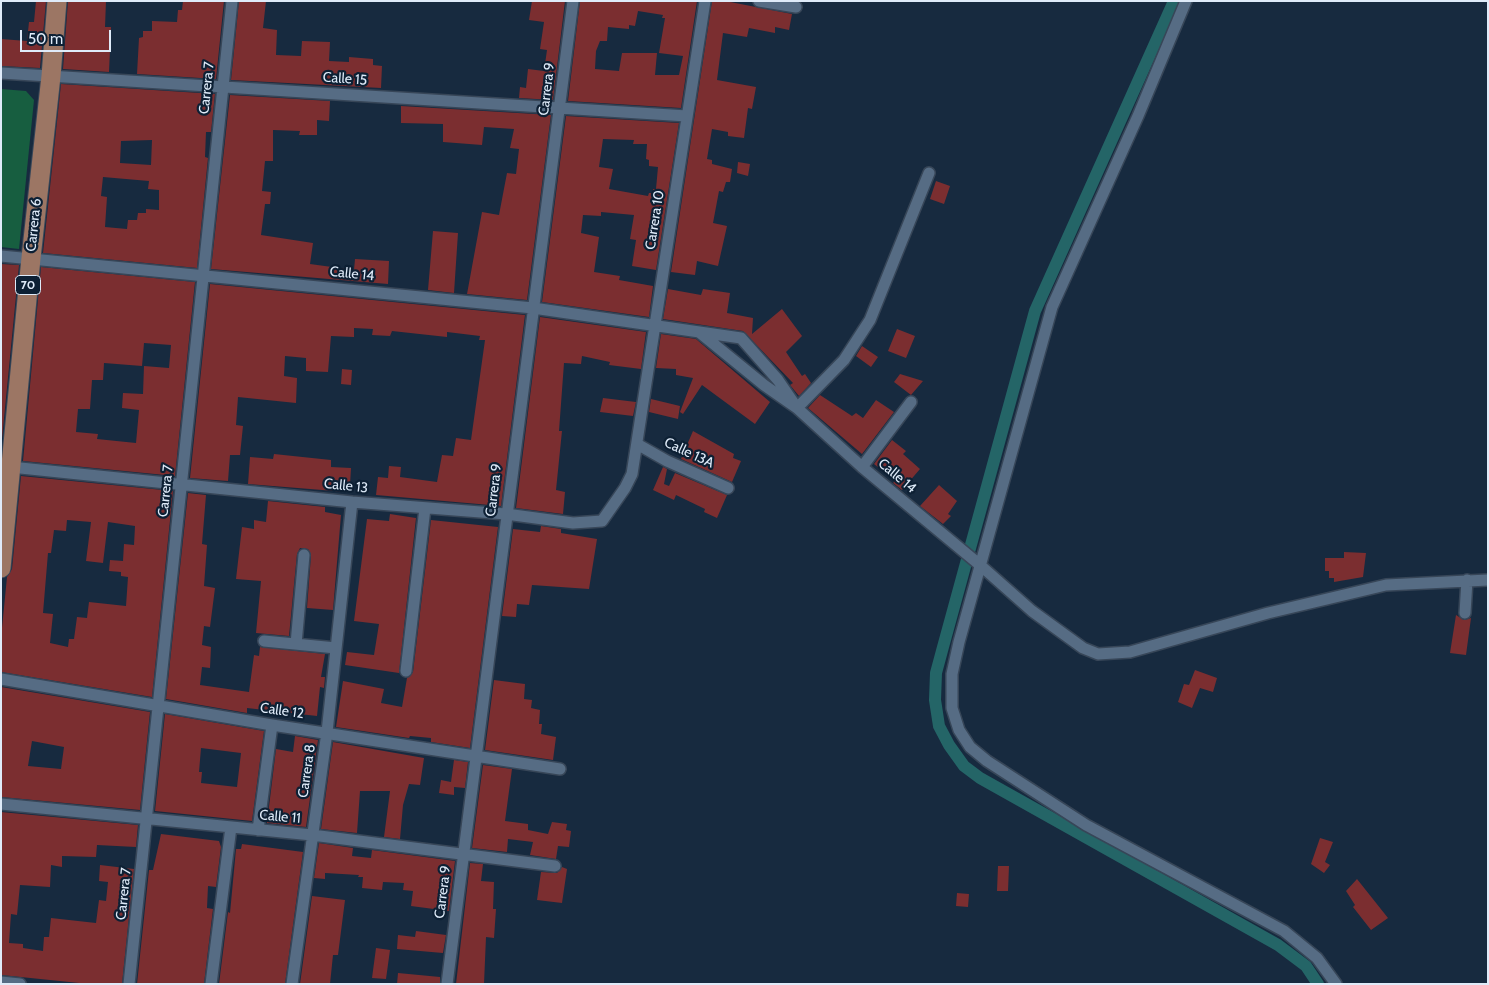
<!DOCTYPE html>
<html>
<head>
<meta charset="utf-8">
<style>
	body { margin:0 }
	#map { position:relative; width:1489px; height:985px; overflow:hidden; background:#172a3f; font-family:Cabin,sans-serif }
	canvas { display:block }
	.frame { position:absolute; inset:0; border:2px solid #dfebf9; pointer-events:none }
	.scale { position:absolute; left:20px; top:30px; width:91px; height:22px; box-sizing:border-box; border:2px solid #dfebf9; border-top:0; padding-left:6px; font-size:15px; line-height:18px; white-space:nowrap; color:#dfebf9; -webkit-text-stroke:4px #0d2034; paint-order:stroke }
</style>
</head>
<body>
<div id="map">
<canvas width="1489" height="985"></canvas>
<div class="frame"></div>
<div class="scale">50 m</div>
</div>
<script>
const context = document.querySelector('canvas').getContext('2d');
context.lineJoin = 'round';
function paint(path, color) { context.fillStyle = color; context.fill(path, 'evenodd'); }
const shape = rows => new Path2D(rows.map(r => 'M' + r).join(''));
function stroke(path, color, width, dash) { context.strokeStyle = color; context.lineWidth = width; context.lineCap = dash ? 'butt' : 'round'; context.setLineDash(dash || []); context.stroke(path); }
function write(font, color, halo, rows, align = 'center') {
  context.font = font + ' Cabin,sans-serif'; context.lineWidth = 4.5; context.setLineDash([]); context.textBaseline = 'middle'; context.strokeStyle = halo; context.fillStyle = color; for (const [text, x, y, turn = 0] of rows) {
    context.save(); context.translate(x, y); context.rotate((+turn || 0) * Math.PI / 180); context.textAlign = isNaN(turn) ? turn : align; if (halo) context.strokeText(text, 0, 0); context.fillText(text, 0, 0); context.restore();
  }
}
paint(shape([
	[1,89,26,91,34,100,19,249,1,247]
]), '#175e40');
stroke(shape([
	[1174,1,1035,311,943,647,936,673,935,700,939,726,949,745,964,766,980,778,1278,945,1306,966,1318,984]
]), '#246567', 12);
paint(shape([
	[36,1,46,1,40,68,1,66,1,39,27,41,29,22,34,22],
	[68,1,106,1,105,27,111,27,109,72,63,69],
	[183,1,224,1,216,79,137,74,139,38,143,37,143,31,152,31,152,21,177,22,178,10,182,10],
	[239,1,266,1,263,28,277,30,276,55,301,56,302,41,330,42,329,61,349,62,349,57,373,59,373,65,382,66,381,88,231,80],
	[532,1,565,1,553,100,519,98,520,87,526,88,528,69,544,71,547,50,540,49,544,22,529,20],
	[580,1,697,1,681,108,568,101],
	[638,11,663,15,662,18,665,18,659,53,683,56,679,75,655,75,657,53,622,53,619,71,595,69,596,51,600,41,607,41,608,27,629,29,629,25,635,26],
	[712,1,725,1,792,14,789,30,775,27,775,33,749,28,747,37,723,33,717,80,756,87,752,109,748,108,744,138,728,136,728,132,712,129,707,159,712,160,712,164,732,169,730,182,726,182,723,192,719,191,713,223,727,226,718,266,697,261,695,275,671,272],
	[61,84,215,94,211,132,206,132,205,157,208,158,197,268,43,253],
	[152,140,151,165,120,163,121,141],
	[103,177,149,181,148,189,159,190,159,210,146,209,146,213,138,213,137,220,128,220,127,229,105,227,107,197,101,196],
	[230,95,330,101,329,121,317,120,317,135,299,135,300,131,273,130,273,161,265,161,262,191,271,192,270,204,265,204,261,235,313,243,310,264,354,270,355,259,389,261,388,284,211,269],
	[401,106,551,115,527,300,467,294,482,212,499,215,507,173,516,174,519,149,510,148,514,129,484,127,482,145,443,142,443,124,401,123],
	[566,116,679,123,656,270,632,266,636,240,630,239,634,215,601,212,601,216,583,215,581,233,599,237,594,272,620,276,619,280,653,286,649,317,542,302],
	[603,139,634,140,633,144,647,144,646,159,649,160,649,166,658,167,656,189,653,189,653,193,649,193,648,196,609,189,613,169,599,167],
	[738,162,750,164,748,176,737,173],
	[936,181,950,186,944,204,930,199],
	[433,231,458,233,454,293,428,290],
	[1,264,19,265,1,449],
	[41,267,195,282,175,476,23,461],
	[144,343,171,345,169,368,144,366,143,394,123,393,122,408,139,410,136,443,97,439,98,434,76,432,78,409,90,409,92,380,103,380,104,363,142,366],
	[210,284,525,315,501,506,376,495,378,477,388,478,389,466,401,467,400,477,437,482,442,455,453,456,456,438,471,440,485,340,479,340,480,336,447,332,447,337,392,331,390,336,372,335,373,329,354,328,354,337,331,336,328,372,306,371,306,358,285,356,284,376,297,378,296,403,238,397,236,425,243,426,240,455,230,455,228,481,190,478],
	[668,289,701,295,703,289,730,293,727,313,753,318,752,334,782,309,802,336,786,352,802,376,805,374,811,383,799,396,790,385,793,383,743,331,663,319],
	[540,317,646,332,641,369,609,365,610,362,582,356,581,364,564,363,559,431,562,431,556,490,565,492,563,514,516,508],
	[897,329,915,336,906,358,888,351],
	[661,334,696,339,770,402,755,424,702,385,683,414,680,412,693,378,676,375,676,369,656,368],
	[862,346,878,357,871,367,856,356],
	[342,369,352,370,351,385,341,384],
	[900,374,923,381,911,395,894,382],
	[820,395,852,416,856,413,863,418,876,400,894,412,862,454,808,408],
	[603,398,636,402,633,416,600,412],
	[651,399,680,406,678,419,649,412],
	[693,431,734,454,733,458,741,461,732,482,681,459],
	[892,440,906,451,903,454,920,469,902,490,893,483,895,481,874,464],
	[274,454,331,460,331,467,351,468,350,485,347,485,347,492,248,484,250,457,273,459],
	[663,467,667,469,664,484,669,486,675,473,727,495,717,518,704,512,705,509,676,495,674,500,653,490],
	[21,476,173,491,152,697,1,672,1,638,7,577,12,569],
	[67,520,91,522,86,561,103,563,108,522,135,526,134,545,124,544,123,561,110,560,109,571,121,572,121,576,128,577,126,606,89,602,87,618,77,617,74,639,69,639,68,647,50,643,53,614,43,613,48,553,51,553,54,530,66,531],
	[939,485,957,501,948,514,951,516,943,524,920,506],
	[188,493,206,495,202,544,207,545,204,586,215,588,210,627,204,626,202,645,211,647,210,668,202,667,200,685,249,692,254,655,259,656,260,647,325,654,321,677,325,677,324,688,320,687,317,716,247,708,247,713,166,699],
	[268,501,325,507,325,512,341,515,333,610,307,608,311,555,308,549,300,548,297,554,289,636,256,633,261,581,236,579,242,527,254,529,254,520,266,522],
	[390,514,416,518,399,673,345,665,347,652,374,655,379,624,354,621,367,519,389,521],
	[431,520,498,527,470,748,431,742,431,738,410,736,409,738,336,727,343,681,384,689,381,703,402,707,407,678,413,672],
	[541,526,561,529,561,533,597,539,589,589,532,585,529,605,517,604,516,617,502,616,513,529,540,532],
	[1344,552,1366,553,1363,577,1334,582,1334,578,1329,578,1329,571,1325,571,1325,558,1344,558],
	[1456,615,1464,620,1471,618,1466,655,1450,653],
	[1195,670,1217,678,1213,692,1200,688,1192,708,1178,702,1184,684,1189,685],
	[494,680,525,684,524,699,532,700,531,708,540,710,539,724,542,724,541,734,556,737,553,760,485,750],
	[1,687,150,712,140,810,1,797],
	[32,741,64,747,61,769,28,766],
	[165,714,264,731,252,821,155,811],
	[201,748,241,753,237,787,201,783,202,772,199,772],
	[295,736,318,740,306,827,267,823,276,749,293,752],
	[333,742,424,758,420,785,409,784,403,805,400,839,384,837,390,791,360,791,357,833,321,829],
	[454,760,468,762,465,788,454,787,454,795,439,793,441,780,451,782],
	[483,765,512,769,505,821,528,824,528,830,548,834,552,822,567,824,566,830,571,831,569,847,558,846,556,859,530,855,533,842,508,839,507,852,472,848],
	[1,812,138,825,136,847,97,845,96,857,62,856,62,867,51,865,50,887,20,885,17,915,11,914,9,943,23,944,23,948,43,951,44,937,49,937,51,918,96,923,99,900,106,901,108,882,99,881,100,865,134,869,122,984,89,984,1,975],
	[161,834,219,841,221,847,216,887,208,886,207,908,213,909,204,984,137,984,149,870,153,870],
	[1320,838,1333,842,1325,862,1330,865,1324,873,1311,864],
	[319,843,353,848,352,856,371,858,372,850,455,861,449,911,411,906,413,891,403,890,404,883,383,882,382,890,362,888,363,877,358,877,359,875,325,873,325,879,314,878],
	[242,844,303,852,285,984,219,984,228,912,230,913,236,849,241,849],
	[470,863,483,864,481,881,494,882,493,909,496,909,494,938,486,937,484,984,456,984],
	[998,866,1009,866,1008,891,997,891],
	[562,867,567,869,562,903,537,900,541,872,557,873],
	[1357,879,1388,918,1371,930,1353,907,1355,905,1346,891],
	[957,893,969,894,968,907,956,906],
	[312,896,345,900,338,955,333,955,330,984,300,984],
	[416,931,446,935,443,953,397,949,398,935,415,937],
	[376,948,390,950,386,979,372,978],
	[398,973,440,977,440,984,397,984]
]), '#7b2e30');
const minor = shape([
	[759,1,796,7],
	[1186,1,1138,116,1052,307,959,642,952,674,952,708,959,730,970,747,987,761,1086,825,1284,931,1317,958,1336,984],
	[1,73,687,116],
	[1,256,533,308,741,338,778,380,793,402],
	[699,332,764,385,797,408,862,467,980,565,1032,611,1083,648,1098,654,1130,652,1268,613,1386,585,1488,580],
	[797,408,844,360,870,320,929,173],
	[637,444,667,461,728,488],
	[1,466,352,502,506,514,573,523,602,521,625,488,632,474,705,1],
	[862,467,911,402],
	[1465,613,1467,580],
	[264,641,336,648],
	[296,644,304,555],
	[406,671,425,508],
	[1,679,272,725,560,769],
	[1,804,312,835,555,866],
	[258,830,272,725],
	[1,982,20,984],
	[129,984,232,1],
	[211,984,231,827],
	[292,984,327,732,352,502],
	[447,984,573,1]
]);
const primary = shape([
	[1,568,31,258,51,76,57,1]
]);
stroke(minor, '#374658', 14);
stroke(primary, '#374658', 21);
stroke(minor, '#566c84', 11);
stroke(primary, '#9c7664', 19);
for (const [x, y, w] of [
	[28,285,25]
]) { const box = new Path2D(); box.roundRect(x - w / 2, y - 9.5, w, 19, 4); context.fillStyle = '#0d2034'; context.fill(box); stroke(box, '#dfebf9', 1); }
write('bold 12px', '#dfebf9', null, [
	["70",28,285]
]);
write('14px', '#dfebf9', '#0d2034', [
	["Calle 15",345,79,4],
	["Carrera 7",207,88,-84],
	["Carrera 9",547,89,-83],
	["Carrera 10",655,220,-81],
	["Carrera 6",34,225,-84],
	["Calle 14",352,274,6],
	["Calle 13A",689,453,25],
	["Calle 14",897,476,40],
	["Calle 13",346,486,6],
	["Carrera 9",494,490,-83],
	["Carrera 7",166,491,-84],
	["Calle 12",282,711,8],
	["Carrera 8",307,771,-82],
	["Calle 11",280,817,5],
	["Carrera 9",443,892,-83],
	["Carrera 7",124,894,-84]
]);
</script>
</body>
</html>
